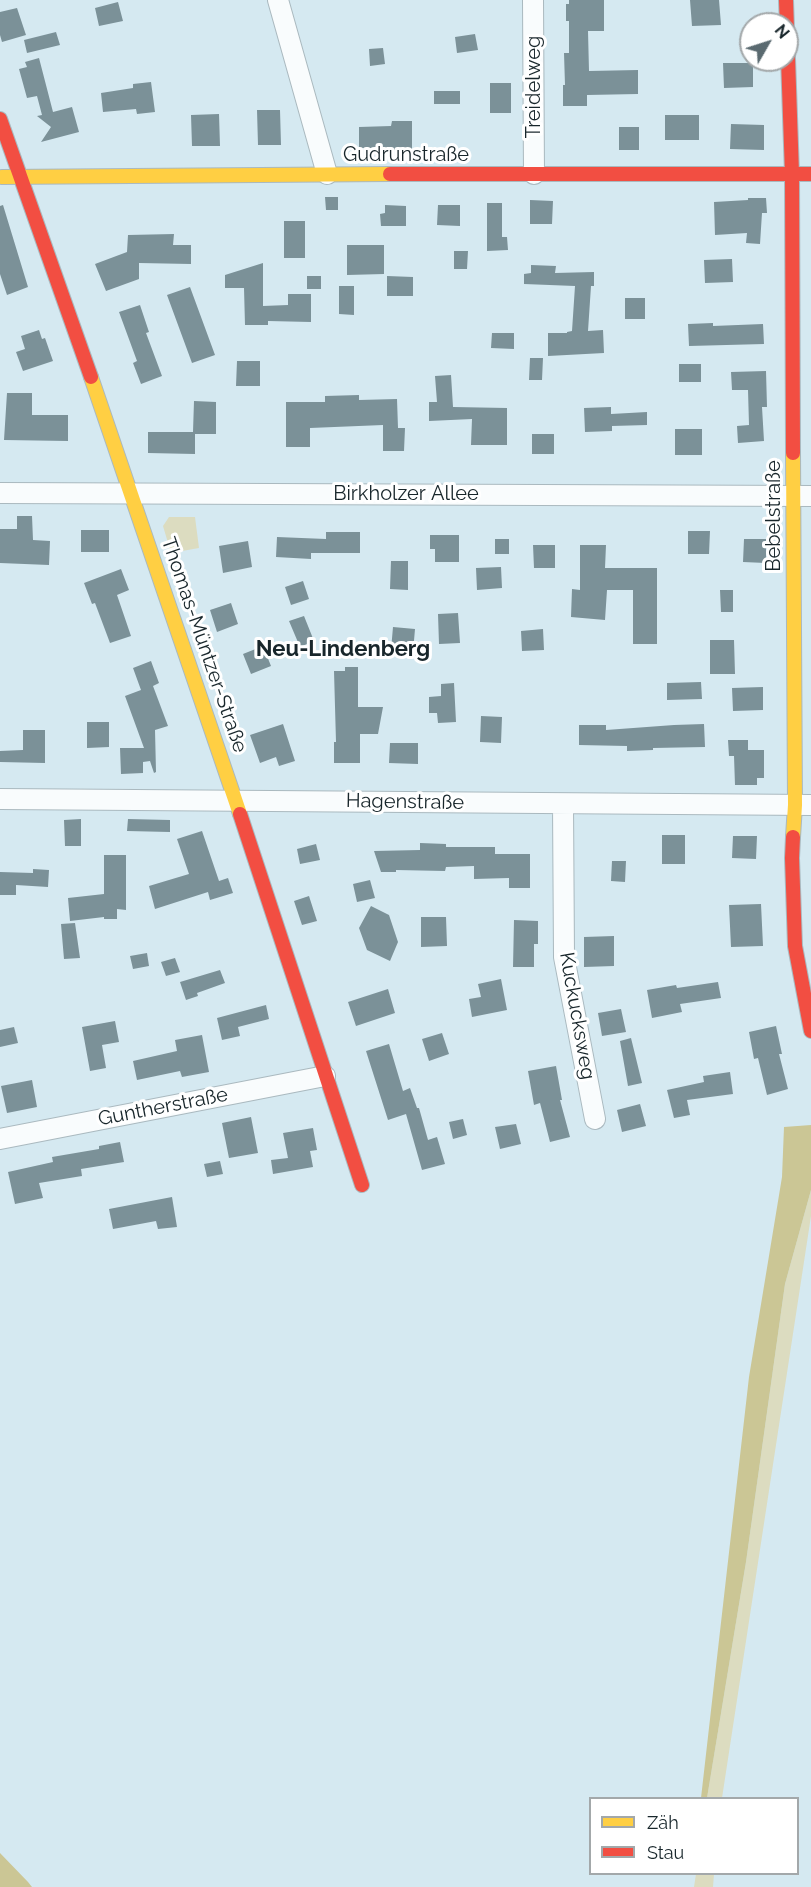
<!DOCTYPE html>
<html>
<head>
<meta charset="utf-8">
<style>
	body { margin:0 }
	#map { position:relative; width:811px; height:1887px; overflow:hidden; background:#d5e9f1; font-family:Raleway,sans-serif }
	canvas { display:block }
	.legend { position:absolute; left:589px; top:1797px; width:210px; height:78px; box-sizing:border-box; background:#fff; border:2px solid #a3a8aa; margin:0; padding:8px 10px; list-style:none; font-size:18px; color:#18262b }
	.legend li { display:flex; align-items:center; gap:12px; height:30px }
	.legend b { width:30px; border:2px solid #a3a8aa }
	.north { position:absolute; left:739px; top:12px; width:60px; height:60px; box-sizing:border-box; background:#fff; border:2px solid #a3a8aa; border-radius:50%; rotate:51deg; font-size:16px; font-weight:700; line-height:24px; text-align:center; color:#18262b }
	.north::after { content:''; display:block; margin:auto; width:21px; height:27px; background:#5a6a70; clip-path:polygon(50% 0,100% 100%,50% 72%,0 100%) }
</style>
</head>
<body>
<div id="map">
<canvas width="811" height="1887"></canvas>
<ul class="legend">
<li><b style="height:8px;background:#ffcf43"></b>Zäh</li>
<li><b style="height:8px;background:#f24e42"></b>Stau</li>
</ul>
<div class="north">N</div>
</div>
<script>
const context = document.querySelector('canvas').getContext('2d');
context.lineJoin = 'round';
function paint(path, color) { context.fillStyle = color; context.fill(path, 'evenodd'); }
const shape = rows => new Path2D(rows.map(r => 'M' + r).join(''));
function stroke(path, color, width, dash) { context.strokeStyle = color; context.lineWidth = width; context.lineCap = dash ? 'butt' : 'round'; context.setLineDash(dash || []); context.stroke(path); }
function write(font, color, halo, rows, align = 'center') {
  context.font = font + ' Raleway,sans-serif'; context.lineWidth = 6; context.setLineDash([]); context.textBaseline = 'middle'; context.strokeStyle = halo; context.fillStyle = color; for (const [text, x, y, turn = 0] of rows) {
    context.save(); context.translate(x, y); context.rotate((+turn || 0) * Math.PI / 180); context.textAlign = isNaN(turn) ? turn : align; if (halo) context.strokeText(text, 0, 0); context.fillText(text, 0, 0); context.restore();
  }
}
paint(shape([
	[169,517,195,517,199,548,171,553,163,526],
	[811,1190,811,1216,722,1798,707,1798,746,1562,785,1284],
	[696,1874,714,1874,713,1887,694,1887]
]), '#dcdcc0');
paint(shape([
	[811,1125,811,1190,785,1284,746,1562,707,1798,701,1798,749,1377,782,1177,784,1127],
	[0,1853,28,1882,32,1887,0,1887]
]), '#cbc695');
paint(shape([
	[569,0,604,0,604,31,588,31,589,71,638,70,638,94,587,95,587,106,563,106,563,85,565,85,564,53,569,53,569,21,566,21,566,4,569,4],
	[690,0,719,0,721,25,692,26],
	[118,2,123,21,99,26,95,8],
	[17,8,26,35,2,42,0,35,0,12],
	[56,32,60,45,27,53,24,40],
	[475,34,478,50,457,53,455,37],
	[383,48,385,64,370,66,369,49],
	[39,58,53,112,72,107,79,132,41,142,51,127,37,116,42,115,37,96,27,98,19,69,27,67,25,62],
	[723,63,753,63,753,87,724,88],
	[151,82,155,112,137,114,136,109,103,112,101,93,133,88,133,84],
	[490,83,511,83,511,113,490,113],
	[434,91,460,91,460,104,434,104],
	[257,110,280,110,281,145,258,145],
	[219,114,220,146,192,146,191,115],
	[665,115,699,115,699,140,665,140],
	[392,121,412,121,412,150,384,150,384,148,359,148,359,127,391,126],
	[731,124,764,125,764,150,730,149],
	[619,127,639,127,639,150,619,150],
	[325,197,338,197,338,210,326,210],
	[748,198,766,198,767,213,762,213,760,244,746,243,747,233,715,235,714,202,748,200],
	[530,200,553,201,552,224,530,224],
	[487,203,502,203,502,237,507,237,508,250,487,251],
	[3,205,28,287,7,295,0,274,0,206],
	[385,205,406,206,406,226,381,226,380,214,385,213],
	[438,205,460,205,460,226,437,225],
	[284,221,305,221,305,258,284,258],
	[174,234,173,245,191,245,191,264,139,263,139,279,106,291,95,264,127,252,128,235],
	[347,245,384,245,384,274,347,275],
	[454,251,468,251,467,269,454,269],
	[732,259,733,282,705,283,704,260],
	[263,263,263,306,288,305,288,294,311,294,311,322,268,321,268,325,245,325,244,288,225,288,225,275],
	[531,265,556,266,555,273,594,272,594,286,591,286,588,331,603,330,604,353,548,356,548,333,567,333,567,332,572,331,575,286,524,284,524,274,531,273],
	[307,276,321,276,321,289,307,289],
	[387,276,413,277,413,296,387,296],
	[339,286,354,286,354,315,339,314],
	[190,287,215,355,192,363,167,295],
	[625,298,645,298,645,319,625,319],
	[140,305,149,332,146,333,162,376,141,384,133,363,137,361,119,312],
	[713,323,713,326,763,324,764,344,689,346,688,324],
	[39,330,42,339,45,338,53,361,23,371,16,352,25,349,21,336],
	[492,333,514,333,514,349,491,348],
	[530,358,543,358,542,380,529,380],
	[237,361,260,361,260,386,236,386],
	[679,364,701,364,701,382,679,382],
	[766,371,767,407,762,407,764,441,738,443,737,426,749,425,748,390,732,390,731,372],
	[451,375,453,407,507,408,507,445,471,445,472,419,429,421,429,402,437,402,435,376],
	[7,393,32,393,32,415,68,415,68,441,4,440],
	[359,395,359,400,397,399,398,428,405,428,404,451,383,451,383,425,310,428,310,447,286,447,286,402,325,402,325,396],
	[194,401,216,402,216,434,195,434,195,454,148,453,148,432,193,432],
	[611,407,611,414,647,412,647,425,612,426,612,431,585,432,584,408],
	[675,429,702,429,702,455,675,455],
	[532,434,554,434,554,454,532,454],
	[17,516,32,516,33,540,50,541,49,565,0,563,0,529,17,529],
	[81,530,109,530,109,552,81,552],
	[688,531,710,531,709,554,688,554],
	[326,532,360,532,360,553,311,553,311,559,276,557,277,537,326,539],
	[430,535,459,535,459,562,435,562,435,549,430,549],
	[495,539,509,539,509,554,495,554],
	[744,539,766,539,766,563,743,562],
	[248,541,252,567,223,573,219,546],
	[533,545,555,545,555,568,534,568],
	[580,545,606,545,605,568,657,568,657,644,633,644,633,590,607,590,605,620,571,617,572,589,580,590],
	[391,561,408,561,408,590,390,589],
	[501,567,502,588,477,590,476,568],
	[121,569,129,590,117,595,131,636,110,643,95,603,92,604,84,583],
	[303,581,309,599,291,605,285,587],
	[720,590,733,590,733,612,721,612],
	[231,603,238,624,217,632,210,610],
	[458,613,460,643,439,644,438,614],
	[304,616,314,641,300,647,289,621],
	[393,627,415,629,413,652,391,650],
	[543,629,544,650,522,651,521,631],
	[710,640,734,640,735,674,710,674],
	[263,646,271,666,251,674,243,654],
	[151,661,159,683,153,686,168,726,155,730,156,772,154,773,150,761,143,762,143,773,121,774,120,748,144,748,125,696,141,690,133,668],
	[345,667,358,667,358,707,383,707,378,734,360,734,360,763,334,763,334,742,336,742,334,671,345,671],
	[701,682,702,699,667,700,667,683],
	[454,683,456,722,438,723,437,713,429,713,429,697,441,696,441,684],
	[763,687,763,710,733,711,732,688],
	[481,716,502,717,501,743,480,742],
	[87,722,109,722,109,747,87,748],
	[283,724,295,761,279,766,276,757,260,763,250,735],
	[704,724,705,747,653,748,653,750,627,751,627,746,579,745,579,725,606,725,606,730,674,725],
	[23,730,45,730,45,763,0,762,0,751,23,750],
	[728,740,748,740,748,750,764,750,764,778,757,778,757,785,735,785,734,756,729,756],
	[390,743,418,743,418,764,389,763],
	[81,819,81,846,65,846,64,820],
	[128,819,170,820,170,832,127,831],
	[202,831,219,881,228,878,233,893,210,900,208,892,155,909,149,886,189,874,177,839],
	[662,835,685,835,685,864,662,864],
	[733,836,757,836,756,859,732,858],
	[420,843,446,844,446,847,495,847,495,854,530,854,530,888,509,888,509,878,474,879,474,866,446,867,445,871,396,870,396,872,381,872,374,851,420,850],
	[316,844,320,860,300,864,297,849],
	[104,855,126,855,126,910,117,909,117,919,104,919,104,917,70,921,68,898,104,894],
	[612,861,626,861,625,882,611,881],
	[33,869,49,870,48,887,16,885,16,895,0,895,0,872,33,873],
	[370,880,375,898,357,902,353,884],
	[309,896,317,921,302,925,294,901],
	[761,904,763,946,731,947,729,905],
	[371,906,389,915,398,942,390,961,367,950,359,928],
	[421,917,446,917,447,946,421,947],
	[514,920,538,921,538,944,534,944,534,967,513,967],
	[75,923,80,958,64,959,61,924],
	[614,936,614,966,584,967,584,937],
	[147,953,149,966,133,969,130,956],
	[175,958,180,972,166,976,161,962],
	[220,970,225,983,197,993,198,996,186,1000,180,982],
	[501,979,507,1010,472,1017,469,999,481,997,478,984],
	[718,982,721,998,680,1004,682,1012,652,1018,647,990,676,985,677,988],
	[388,989,395,1013,356,1026,348,1002],
	[266,1005,269,1019,238,1027,240,1036,222,1040,217,1018],
	[621,1009,626,1032,602,1036,598,1013],
	[115,1021,119,1042,102,1045,106,1068,90,1071,82,1027],
	[776,1026,782,1054,779,1054,788,1089,767,1095,758,1058,754,1059,749,1032],
	[14,1027,18,1043,0,1047,0,1030],
	[442,1033,449,1054,429,1061,422,1039],
	[202,1035,209,1072,182,1077,180,1071,137,1080,133,1061,177,1051,175,1040],
	[631,1038,642,1083,628,1086,620,1041],
	[389,1044,403,1091,410,1088,417,1108,419,1108,428,1140,437,1137,445,1164,422,1170,406,1114,388,1120,366,1051],
	[556,1066,562,1100,560,1100,570,1137,550,1142,540,1103,534,1105,528,1071],
	[730,1072,733,1094,687,1100,690,1115,674,1118,667,1090,704,1082,703,1076],
	[32,1080,37,1107,7,1113,1,1086],
	[640,1104,646,1126,622,1132,617,1110],
	[251,1117,258,1153,229,1158,222,1123],
	[463,1119,467,1135,453,1139,449,1122],
	[516,1124,521,1144,500,1149,495,1127],
	[313,1128,317,1150,310,1151,313,1167,273,1174,271,1160,288,1158,283,1133],
	[120,1142,124,1162,81,1169,82,1176,39,1183,43,1198,15,1204,8,1172,53,1162,52,1157,99,1149,99,1146],
	[220,1161,223,1174,207,1177,204,1164],
	[172,1197,177,1227,158,1229,156,1221,113,1229,109,1209]
]), '#7b9198');
const street = shape([
	[278,0,327,174],
	[533,0,534,174],
	[0,493,811,496],
	[0,799,811,805],
	[563,804,564,957,595,1119],
	[0,1139,325,1076]
]);
const slow = shape([
	[2,177,390,174],
	[91,377,240,814],
	[793,837,795,805,793,453]
]);
const jam = shape([
	[786,0,792,174,793,453],
	[0,119,91,377],
	[390,174,810,174],
	[240,814,362,1185],
	[793,837,792,858,795,946,811,1031]
]);
stroke(street, '#aab9bf', 22);
stroke(slow, '#aab9bf', 16);
stroke(jam, '#aab9bf', 16);
stroke(street, '#f9fcfd', 20);
stroke(slow, '#ffcf43', 14);
stroke(jam, '#f24e42', 14);
write('20px', '#18262b', '#fff', [
	["Treidelweg",534,87,-90],
	["Gudrunstraße",406,155],
	["Birkholzer Allee",406,494],
	["Bebelstraße",774,516,-90],
	["Thomas-Müntzer-Straße",204,645,71],
	["Hagenstraße",405,802,1],
	["Kuckucksweg",577,1016,80],
	["Guntherstraße",163,1107,-11]
]);
write('bold 22px', '#18262b', '#fff', [
	["Neu-Lindenberg",343,649]
]);
</script>
</body>
</html>
